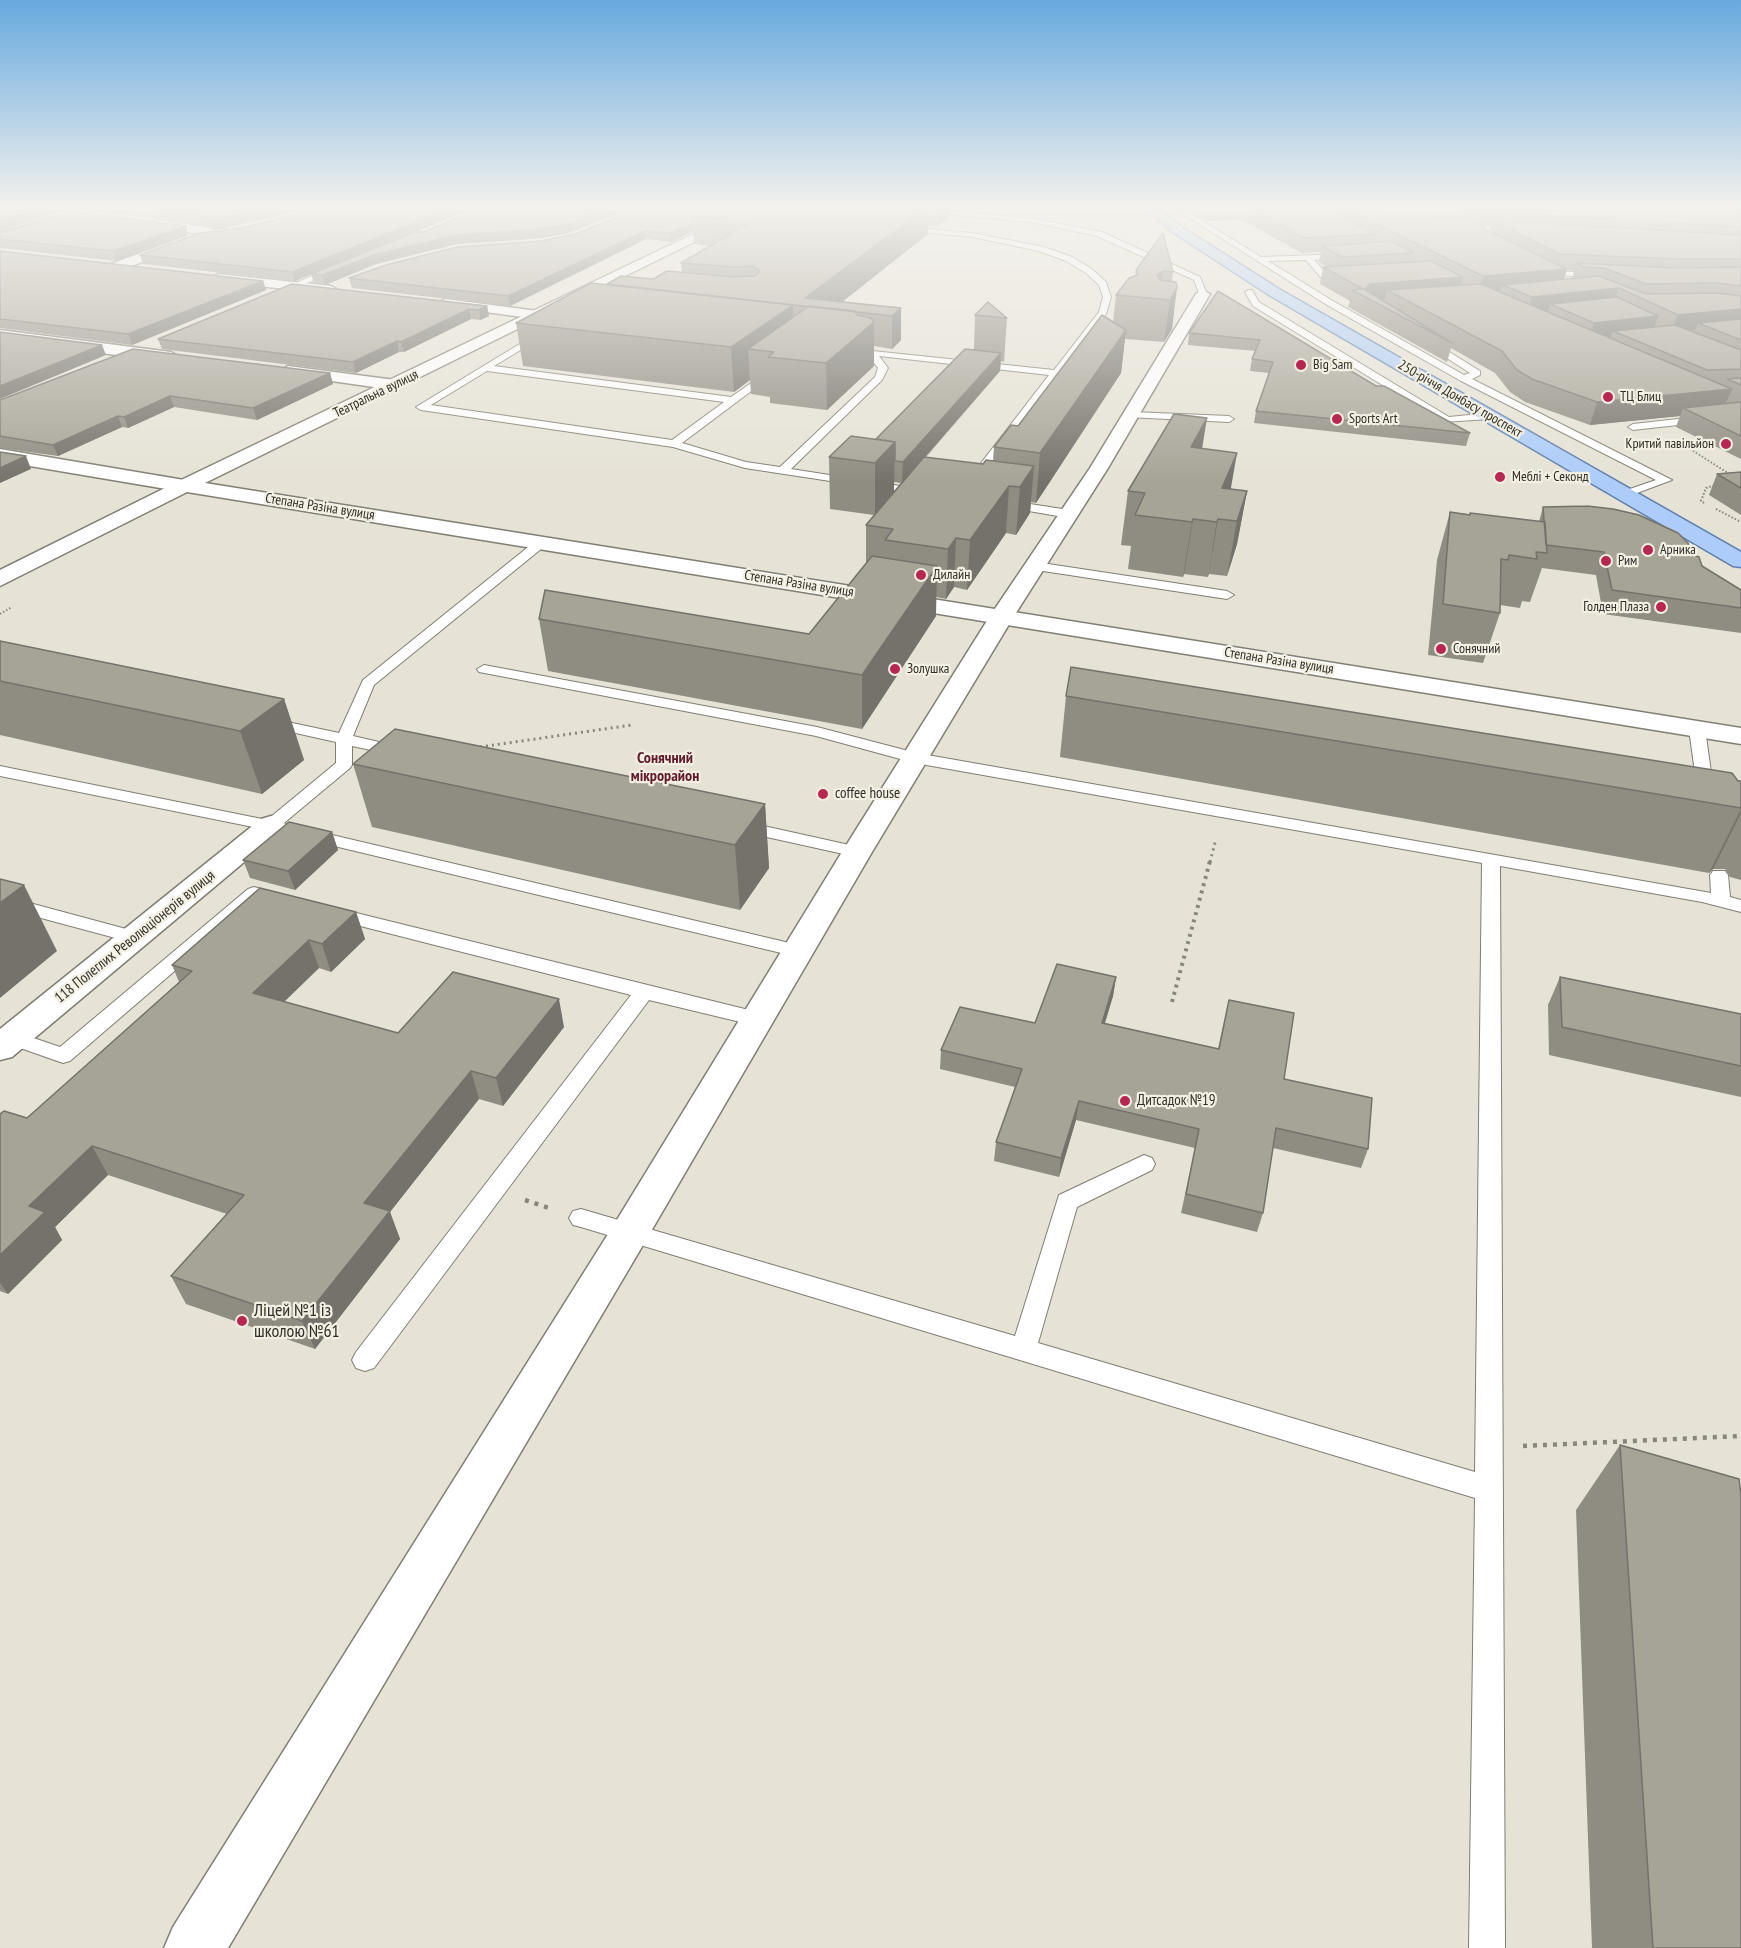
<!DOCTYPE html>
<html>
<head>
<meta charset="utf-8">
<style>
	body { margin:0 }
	canvas { display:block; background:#e6e2d6 }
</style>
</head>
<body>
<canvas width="1741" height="1948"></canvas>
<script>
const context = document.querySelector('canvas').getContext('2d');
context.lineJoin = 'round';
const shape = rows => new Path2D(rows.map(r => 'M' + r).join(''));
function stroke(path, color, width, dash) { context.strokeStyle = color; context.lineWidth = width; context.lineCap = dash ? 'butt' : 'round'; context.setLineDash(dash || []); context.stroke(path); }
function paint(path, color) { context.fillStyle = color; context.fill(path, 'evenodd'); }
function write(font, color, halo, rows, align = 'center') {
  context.font = font + ' "PT Sans Narrow",sans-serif'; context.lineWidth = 4.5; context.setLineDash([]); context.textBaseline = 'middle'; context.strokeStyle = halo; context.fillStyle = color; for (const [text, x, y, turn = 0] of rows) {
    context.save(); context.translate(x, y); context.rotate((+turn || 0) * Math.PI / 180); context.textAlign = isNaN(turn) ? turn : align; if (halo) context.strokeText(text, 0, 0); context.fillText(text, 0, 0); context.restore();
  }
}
const lane = shape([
	[910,210,941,210,1036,219,1102,232,1200,277,1207,294,1200,296,1194,280,1097,236,1036,223,910,210],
	[1177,210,1185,210,1261,257,1348,254,1349,256,1345,258,1314,260,1329,276,1347,276,1347,280,1344,280,1324,281,1306,260,1268,261,1333,301,1464,375,1470,373,1422,342,1430,340,1480,371,1480,375,1472,379,1672,480,1629,496,1621,496,1621,492,1656,480,1461,381,1327,305,1177,210],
	[899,226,972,233,1044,247,1072,257,1092,269,1106,282,1111,297,1106,314,978,482,974,483,968,480,1049,375,879,356,888,368,882,380,791,469,926,490,928,492,922,495,745,468,673,447,421,410,416,407,541,331,544,332,544,336,494,366,731,397,771,369,774,370,774,374,682,443,746,462,780,467,875,377,878,368,872,360,844,352,844,348,1054,370,1099,312,1103,297,1099,285,1086,273,1066,261,1039,251,972,237,902,230,899,226],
	[487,371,724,402,672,440,431,405,487,371],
	[332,267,339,269,296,288,289,286,332,267],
	[1548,271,1600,273,1604,275,1600,277,1545,275,1545,271,1548,271],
	[1249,290,1252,290,1259,302,1449,417,1489,413,1494,416,1489,419,1443,422,1253,306,1245,292,1249,290],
	[1131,412,1229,416,1234,419,1229,422,1127,417,1127,413,1131,412],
	[1741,412,1741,418,1633,430,1628,427,1633,424,1741,412],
	[1004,500,1069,510,1075,514,1069,518,1000,506,998,504,1004,500],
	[542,538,548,542,546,545,374,685,353,736,405,748,407,751,405,754,399,756,352,746,352,765,350,768,284,823,292,828,289,832,283,833,0,776,0,766,267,820,336,763,336,742,264,726,261,723,264,720,269,718,339,733,363,680,538,539,542,538],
	[1035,562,1227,591,1234,595,1227,599,1030,569,1029,566,1030,563,1035,562],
	[484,665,817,727,916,753,1711,893,1710,875,1713,871,1725,871,1728,875,1730,897,1741,900,1741,912,1702,902,1500,866,1505,1948,1469,1948,1475,1498,581,1227,573,1225,569,1218,573,1211,581,1209,1015,1336,1059,1195,1144,1155,1152,1158,1155,1164,1152,1170,1077,1207,1038,1343,1475,1472,1482,863,915,763,816,736,479,672,477,669,484,665],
	[1697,724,1705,729,1714,794,1706,799,1698,794,1689,729,1697,724],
	[741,821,863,848,866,852,863,856,857,857,735,830,732,826,735,822,741,821],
	[311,830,798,945,805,947,808,951,805,955,798,957,305,839,302,835,305,831,311,830],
	[254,887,287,896,290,900,287,904,281,906,257,900,70,1061,63,1063,6,1043,3,1038,6,1033,13,1031,60,1047,248,889,254,887],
	[0,895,141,933,143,937,141,941,134,943,0,907,0,895],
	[332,907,757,1012,764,1014,767,1019,764,1024,757,1026,649,1000,374,1368,365,1371,356,1368,352,1360,356,1352,631,995,325,917,323,913,325,909,332,907]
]);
const street = shape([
	[76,210,96,210,0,241,0,233,76,210],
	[156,220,227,230,233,234,227,238,152,227,150,224,156,220],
	[182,238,186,239,188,242,186,245,121,270,111,270,109,267,111,264,182,238],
	[218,274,331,286,338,290,331,294,213,281,211,278,218,274],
	[1203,290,1210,294,1108,468,1014,616,872,852,643,1245,228,1948,164,1948,173,1927,615,1223,842,852,990,616,1090,468,1196,294,1203,290],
	[445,299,538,311,545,315,538,319,440,306,438,303,445,299],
	[0,330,171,352,179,357,171,362,0,340,0,330],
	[288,366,395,380,403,385,395,390,282,374,280,371,288,366],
	[0,449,184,480,191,482,194,486,191,490,184,492,0,461,0,449],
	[271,816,281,819,285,825,281,831,12,1057,0,1060,0,1029,261,819,271,816]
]);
const secondary = shape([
	[743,210,759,210,205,483,1741,728,1741,744,187,492,0,586,0,570,177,482,743,210]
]);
const primary = shape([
	[1146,210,1160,210,1182,227,1279,289,1741,552,1741,567,1733,566,1269,295,1174,233,1146,210]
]);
stroke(lane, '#817e73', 2);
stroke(street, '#817e73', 3);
stroke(secondary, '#817e73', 3);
stroke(primary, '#5e7fae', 3);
stroke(shape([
	[1687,447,1731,475],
	[1704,503,1701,501,1706,488,1716,485],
	[1716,509,1741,522],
	[0,614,12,607]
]), '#88857d', 2, [1.5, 2]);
stroke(shape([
	[480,747,632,725],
	[1210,862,1216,839]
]), '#88857d', 3, [2, 4]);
stroke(shape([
	[1172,1002,1210,861]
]), '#88857d', 4, [3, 4.5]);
stroke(shape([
	[525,1200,552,1209],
	[1523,1446,1741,1436]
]), '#88857d', 4.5, [4, 6]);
paint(lane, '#fff');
paint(street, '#fff');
paint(secondary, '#fff');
paint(primary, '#adccf9');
paint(shape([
	[97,210,305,210,213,230,206,225,98,211],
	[313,210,469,210,406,236,423,232,477,210,627,210,568,233,542,238,457,244,376,264,325,285,314,283,311,274,295,281,143,264,140,255],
	[635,210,950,216,938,226,928,225,928,234,842,302,901,308,901,340,892,349,874,346,874,366,827,410,770,403,770,397,751,394,750,380,734,392,523,366,516,323,607,284,653,279,682,272,681,263,710,246,694,244,693,231,671,242,646,239,510,306,352,288,349,278,575,234],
	[1189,210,1659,210,1659,213,1666,215,1666,210,1741,210,1741,459,1676,427,1680,416,1590,425,1525,402,1510,392,1495,373,1451,348,1447,362,1348,307,1350,301,1320,284,1323,267,1327,267,1319,262,1321,252,1302,253,1242,220,1206,221],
	[1483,226,1490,227,1489,231,1486,230],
	[1567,270,1574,271,1572,279,1564,279],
	[186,226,188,235,116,261,0,248,0,233],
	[0,251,263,281,266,290,132,345,0,328],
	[1136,270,1173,272,1172,281,1172,329,1164,342,1125,339,1121,373,1036,503,1031,502,1030,513,1016,535,1006,533,967,590,954,587,946,599,936,597,936,616,862,729,548,671,539,619,809,634,866,564,866,525,874,515,830,509,829,457,876,439,974,349,975,315,1007,318,1004,362,1001,361,1000,371,926,457,983,464,993,461,994,447,1018,426,1113,322,1116,295,1135,276],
	[894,482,901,483,894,491],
	[1218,291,1376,386,1470,433,1466,446,1254,423,1256,411,1269,373,1250,371,1252,359,1256,351,1188,345,1189,333],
	[487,306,489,316,480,320,471,319,404,352,399,352,356,373,162,349,158,339],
	[330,373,333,384,257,420,174,407,128,428,122,427,58,456,0,448,0,400],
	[1202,449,1231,489,1247,491,1237,544,1227,576,1209,574,1208,577,1184,574,1183,577,1128,569,1131,546,1121,545,1128,491],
	[1741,472,1741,515,1709,495,1717,474],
	[1543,507,1692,554,1702,566,1741,590,1741,633,1603,614,1596,575,1542,568,1530,602,1522,601,1520,608,1500,605,1500,613,1483,663,1428,655,1437,560,1450,512,1539,522],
	[0,641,284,699,304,760,262,794,0,735],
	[1066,696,1741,781,1741,880,1730,877,1725,869,1713,869,1709,873,1060,757],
	[353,764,765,804,769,868,740,910,372,827],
	[332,832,338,850,295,890,250,878,243,860],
	[356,912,365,939,331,972,319,968,284,1002,398,1033,564,1027,503,1106,479,1099,390,1212,400,1239,315,1349,186,1304,171,1276,227,1214,108,1175,55,1227,62,1240,8,1294,0,1291,0,1114,27,1118,179,982,172,965],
	[1116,977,1113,996,1105,1023,1218,1049,1229,1000,1284,1079,1368,1149,1361,1168,1273,1148,1263,1213,1257,1232,1181,1213,1195,1148,1076,1120,1059,1177,994,1161,996,1142,1015,1087,940,1069,941,1050,1035,1023],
	[1560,977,1741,1014,1741,1097,1549,1055,1548,1005],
	[1620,1445,1741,1948,1592,1948,1576,1510]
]), '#8f8c82');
paint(shape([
	[36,210,67,210,0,231,0,221],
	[262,210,305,210,213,230,210,221],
	[446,210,469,210,295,281,292,272],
	[603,210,627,210,568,233,542,238,457,244,376,264,325,285,323,275,374,255,456,235],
	[923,210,929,210,928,234,833,309,805,298],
	[947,210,950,210,950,216,938,226,938,217],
	[1332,210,1363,210,1361,217,1354,213,1353,220,1331,223],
	[693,223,693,231,671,242,671,233],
	[186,226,188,235,116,261,113,251],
	[645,231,646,239,510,306,508,296],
	[1567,269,1562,285,1502,285,1500,291,1478,293,1483,276],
	[1163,271,1160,299,1157,275],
	[1463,277,1459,294,1387,290,1385,299,1372,300,1364,289,1370,284],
	[263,281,266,290,132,345,128,334],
	[1177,288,1172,329,1164,342,1170,300],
	[1619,288,1614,304,1550,304,1548,311,1527,314,1532,297],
	[793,305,794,348,748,349,750,380,734,392,731,347],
	[487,306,489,316,480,320,479,310],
	[901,308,901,340,892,349,892,316],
	[469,309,471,319,404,352,401,342],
	[1741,309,1741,325,1698,323,1695,330,1671,332,1678,315],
	[1658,316,1652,334,1613,331,1610,338,1588,341,1594,323],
	[874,322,874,366,827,410,826,363],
	[1126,330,1121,373,1036,503,1040,453],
	[397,341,399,352,356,373,353,362],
	[102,345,106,355,0,399,0,386],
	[1001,353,1000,371,902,483,903,462],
	[330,373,333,384,257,420,253,408],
	[1732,389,1722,412,1683,408,1680,416,1590,425,1597,402],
	[170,396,174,407,128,428,124,417],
	[118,416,122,427,58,456,53,445],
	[1207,418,1199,468,1191,447],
	[895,442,894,493,875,515,875,463],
	[1237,453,1228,505,1218,519,1208,577,1222,488],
	[26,456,31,469,0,483,0,468],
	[1034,466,1030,513,1016,535,1020,487],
	[1009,486,1006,533,967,590,970,540],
	[1247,491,1237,544,1227,576,1237,521],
	[1193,519,1184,574,1183,577,1192,522],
	[956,538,954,587,946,599,948,549],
	[937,566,936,616,862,729,862,675],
	[284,699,304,760,262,794,240,731],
	[765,804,769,868,740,910,735,845],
	[1741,809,1741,813,1713,869,1709,873],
	[332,832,338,850,295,890,288,871],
	[24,885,57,951,0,998,0,903],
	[356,912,365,939,331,972,322,944],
	[309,940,319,968,264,1021,253,993],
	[1116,977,1113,996,1099,1042,1102,1023],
	[559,999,564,1027,503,1106,496,1078],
	[471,1071,479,1099,390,1212,400,1239,315,1349,302,1321,364,1203],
	[1079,1101,1076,1120,1059,1177,1061,1158],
	[92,1146,108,1175,55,1227,62,1240,8,1294,0,1283,0,1255,29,1206]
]), '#74726a');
const building = shape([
	[0,210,36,210,0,221,0,210],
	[157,210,262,210,210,221,204,216,157,210],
	[313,210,446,210,292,272,140,255,200,233,242,228,313,210],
	[477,210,603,210,567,224,540,229,456,235,374,255,323,275,311,274,415,232,423,232,477,210],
	[635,210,705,210,692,216,693,223,671,233,645,231,508,296,349,278,386,265,457,247,541,241,575,234,635,210],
	[705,210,923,210,805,298,901,308,892,316,607,284,621,276,653,279,667,271,734,277,755,276,760,271,753,266,734,267,681,263,751,222,692,216,705,210],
	[929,210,947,210,938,217,929,217,929,210],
	[1253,210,1332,210,1332,211,1375,234,1305,238,1253,210],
	[1459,210,1659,210,1659,213,1666,216,1671,212,1671,210,1741,210,1741,227,1459,210],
	[74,212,186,226,113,251,0,239,0,233,74,212],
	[1354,213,1475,218,1486,230,1567,269,1483,276,1354,213],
	[1491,220,1741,235,1741,259,1677,259,1559,254,1491,220],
	[1163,233,1173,272,1163,271,1157,275,1160,280,1176,282,1177,288,1170,300,1116,295,1129,278,1138,275,1136,270,1163,233],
	[1391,241,1414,253,1342,257,1322,246,1391,241],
	[0,251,263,281,128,334,0,319,0,251],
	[1431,261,1463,277,1370,284,1364,289,1452,343,1352,290,1363,289,1323,267,1431,261],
	[1576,263,1676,268,1741,267,1741,286,1717,283,1646,284,1604,268,1585,267,1576,263],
	[1599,276,1646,294,1717,293,1741,296,1741,309,1678,315,1619,288,1532,297,1502,285,1599,276],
	[591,283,793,305,731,347,516,323,591,283],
	[292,284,487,306,479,310,469,309,401,342,397,341,353,362,158,339,292,284],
	[1481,284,1732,389,1597,402,1532,379,1517,370,1502,351,1387,290,1481,284],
	[1218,291,1376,386,1384,386,1470,433,1256,411,1273,362,1252,359,1260,340,1189,333,1218,291],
	[1617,297,1658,316,1594,323,1550,304,1617,297],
	[988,302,1007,318,975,315,988,302],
	[809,306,855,311,857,315,871,318,874,322,826,363,768,357,774,352,748,349,809,306],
	[1102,315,1126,330,1040,453,994,447,1011,425,1018,426,1102,315],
	[1741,319,1741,340,1698,323,1741,319],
	[1675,325,1741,350,1741,369,1707,370,1613,331,1675,325],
	[0,332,102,345,0,386,0,332],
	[133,349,330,373,253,408,170,396,124,417,118,416,53,445,0,436,0,400,133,349],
	[965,349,1001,353,903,462,895,461,895,442,876,439,965,349],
	[1741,378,1741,385,1727,379,1741,378],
	[1741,402,1741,436,1683,408,1741,402],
	[1174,414,1207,418,1191,447,1237,453,1222,488,1247,491,1237,521,1218,519,1217,522,1193,519,1192,522,1135,515,1145,493,1128,491,1174,414],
	[851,436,895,442,875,463,829,457,851,436],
	[0,452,26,456,0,468,0,452],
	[924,457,983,464,986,460,1034,466,1020,487,1009,486,970,540,956,538,948,549,885,540,893,529,866,525,924,457],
	[1741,472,1741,488,1717,474,1741,472],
	[1587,506,1613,509,1639,515,1678,533,1688,543,1692,554,1699,557,1702,566,1741,590,1741,608,1612,590,1604,552,1546,545,1543,507,1587,506],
	[1450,512,1470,515,1470,513,1545,522,1547,553,1536,552,1537,559,1509,555,1508,560,1501,559,1500,613,1443,604,1450,512],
	[872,556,937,566,862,675,539,619,545,590,809,634,872,556],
	[0,641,284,699,240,731,0,681,0,641],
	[1071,667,1732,773,1738,781,1741,781,1741,808,1066,696,1071,667],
	[395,729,765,804,735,845,353,764,395,729],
	[289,822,332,832,288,871,243,860,289,822],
	[0,879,24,885,0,903,0,879],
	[260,888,356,912,322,944,309,940,253,993,398,1033,453,972,559,999,496,1078,471,1071,364,1203,390,1211,302,1321,171,1276,244,1195,92,1146,29,1206,45,1212,0,1255,0,1114,4,1111,27,1118,192,971,172,965,260,888],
	[1057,964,1116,977,1102,1023,1219,1049,1229,1000,1294,1013,1284,1079,1372,1098,1368,1149,1276,1128,1263,1213,1186,1194,1199,1129,1079,1101,1061,1158,996,1142,1022,1069,941,1050,960,1007,1035,1023,1057,964],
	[1560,977,1741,1014,1741,1066,1562,1027,1560,977],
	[1620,1445,1739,1479,1741,1495,1741,1948,1653,1948,1620,1445]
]);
paint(building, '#a6a397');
stroke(building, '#74726a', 1.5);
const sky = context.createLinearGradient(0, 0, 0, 483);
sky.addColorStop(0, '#67a9df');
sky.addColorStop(0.43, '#f4f2ed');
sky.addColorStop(1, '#f4f2ed00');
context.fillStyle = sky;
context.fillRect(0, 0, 1741, 483);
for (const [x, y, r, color] of [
	[1301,365,6,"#b72751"],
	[1608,397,6,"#b72751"],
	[1337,419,6,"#b72751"],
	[1726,444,6,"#b72751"],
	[1500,477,6,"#b72751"],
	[1648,550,6,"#b72751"],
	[1606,561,6,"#b72751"],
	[921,575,6,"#b72751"],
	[1661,607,6,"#b72751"],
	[1441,649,6,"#b72751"],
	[895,669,6,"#b72751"],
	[823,794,6,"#b72751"],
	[1125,1101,6,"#b72751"],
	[242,1321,6,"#b72751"]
]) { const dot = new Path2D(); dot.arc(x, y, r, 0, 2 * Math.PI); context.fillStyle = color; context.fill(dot); stroke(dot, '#f3efe3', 2); }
write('14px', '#302f2a', '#f3efe3', [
	["Big Sam",1313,365],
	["ТЦ Блиц",1620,397],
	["Sports Art",1349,419],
	["Критий павільйон",1714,444,"right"],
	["Меблі + Секонд",1512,477],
	["Арника",1660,550],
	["Рим",1618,561],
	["Дилайн",933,575],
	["Голден Плаза",1649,607,"right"],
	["Сонячний",1453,649],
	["Золушка",907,669]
], 'left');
write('14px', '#302f2a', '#f3efe3', [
	["Театральна вулиця",376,394,-26],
	["250-річчя Донбасу проспект",1460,399,30],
	["Степана Разіна вулиця",320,507,9],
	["Степана Разіна вулиця",799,584,9],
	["Степана Разіна вулиця",1279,661,9]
]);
write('15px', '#302f2a', '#f3efe3', [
	["coffee house",835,794],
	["Дитсадок №19",1137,1101]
], 'left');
write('15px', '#302f2a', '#f3efe3', [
	["118 Полеглих Революціонерів вулиця",135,937,-39]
]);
write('bold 16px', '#601b2c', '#f3efe3', [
	["Сонячний",665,758],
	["мікрорайон",665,776]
]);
write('18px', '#302f2a', '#f3efe3', [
	["Ліцей №1 із",254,1311],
	["школою №61",254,1332]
], 'left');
</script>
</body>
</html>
